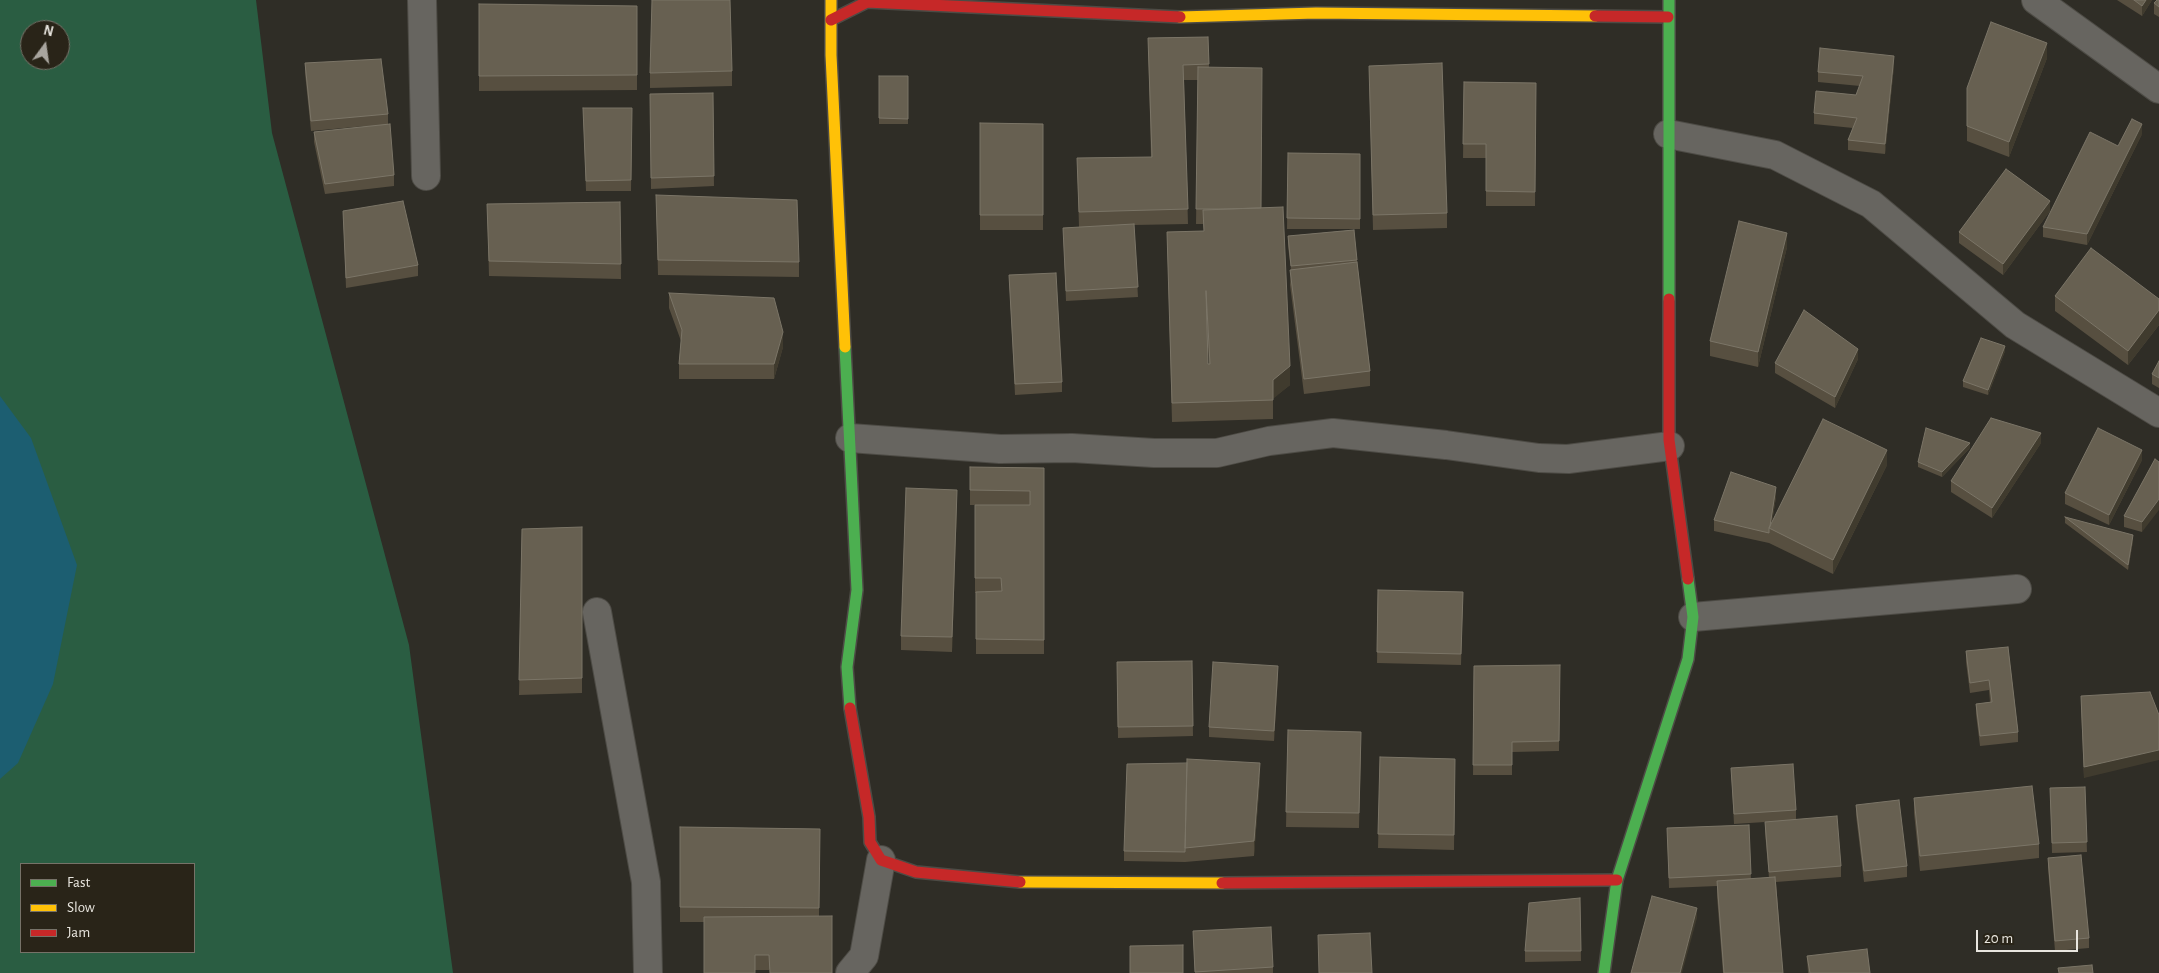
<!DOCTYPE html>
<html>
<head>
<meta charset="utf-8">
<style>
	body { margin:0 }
	#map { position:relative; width:2159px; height:973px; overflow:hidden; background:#2f2d26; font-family:"Alegreya Sans",sans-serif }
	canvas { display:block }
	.legend { position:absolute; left:20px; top:863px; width:175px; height:90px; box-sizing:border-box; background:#292418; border:1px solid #767268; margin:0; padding:6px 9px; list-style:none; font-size:15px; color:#e9e6df }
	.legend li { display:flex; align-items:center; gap:10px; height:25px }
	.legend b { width:25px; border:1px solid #767268 }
	.north { position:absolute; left:20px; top:20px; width:50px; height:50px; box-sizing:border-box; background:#292418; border:1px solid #767268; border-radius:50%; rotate:14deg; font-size:14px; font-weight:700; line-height:20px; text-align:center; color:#e9e6df }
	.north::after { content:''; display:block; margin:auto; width:18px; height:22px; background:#a8a59e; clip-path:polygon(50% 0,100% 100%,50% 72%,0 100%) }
	.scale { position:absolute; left:1976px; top:930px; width:102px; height:22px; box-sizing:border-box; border:2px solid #e9e6df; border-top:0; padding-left:6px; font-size:15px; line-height:18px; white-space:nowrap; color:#e9e6df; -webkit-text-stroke:4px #292418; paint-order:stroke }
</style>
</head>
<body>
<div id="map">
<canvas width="2159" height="973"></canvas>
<ul class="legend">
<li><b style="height:6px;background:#4caf50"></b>Fast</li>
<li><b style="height:6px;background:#ffc107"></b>Slow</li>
<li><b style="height:6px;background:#c62828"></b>Jam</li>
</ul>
<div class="north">N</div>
<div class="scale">20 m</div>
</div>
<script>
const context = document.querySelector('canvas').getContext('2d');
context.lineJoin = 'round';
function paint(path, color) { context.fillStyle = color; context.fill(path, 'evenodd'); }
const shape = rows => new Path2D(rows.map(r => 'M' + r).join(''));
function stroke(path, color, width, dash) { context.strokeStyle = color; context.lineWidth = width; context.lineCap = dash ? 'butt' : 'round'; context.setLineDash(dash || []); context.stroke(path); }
paint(shape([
	[0,0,256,0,272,133,409,645,453,973,0,973],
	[30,30,60,30,60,60,30,60],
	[21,864,194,864,194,952,21,952]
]), '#2a5d42');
paint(shape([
	[0,396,31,438,77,565,53,684,18,763,0,779]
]), '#1c5e71');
const street = shape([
	[422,0,426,176],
	[2036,0,2159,89],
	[1668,134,1775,155,1871,204,2015,325,2159,413],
	[850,438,1000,449,1072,448,1154,453,1217,453,1269,441,1333,433,1446,445,1539,458,1568,459,1670,446],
	[597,612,646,882,648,973],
	[1693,617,2017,589],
	[850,973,864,956,881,860]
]);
const fast = shape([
	[1669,0,1669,299],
	[845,347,857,590,847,667,850,708],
	[1604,973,1617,880,1688,659,1693,617,1688,579]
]);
const slow = shape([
	[831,0,831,55,845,347],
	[1180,17,1316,13,1595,16],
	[1020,882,1222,883]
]);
const jam = shape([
	[1595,16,1668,17],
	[831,20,867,2,1180,17],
	[1669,299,1669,440,1688,579],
	[850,708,869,817,870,842,881,860,916,872,1020,882],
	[1222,883,1617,880]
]);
stroke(street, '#4d4b45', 30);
stroke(fast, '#4d4b45', 14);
stroke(slow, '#4d4b45', 14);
stroke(jam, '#4d4b45', 14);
stroke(street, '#676560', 28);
stroke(fast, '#4caf50', 11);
stroke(slow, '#ffc107', 11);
stroke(jam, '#c62828', 11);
paint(shape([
	[2117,0,2152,0,2142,16],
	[2159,0,2159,17,2154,14,2154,3],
	[479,4,637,6,637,90,479,91],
	[1208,37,1209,67,1261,208,1290,385,1273,398,1273,419,1172,422,1167,232,1204,231,1203,224,1196,224,1198,80,1184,80,1188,224,1134,225,1138,297,1066,301,1063,228,1079,227,1077,158,1151,157,1148,38],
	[1207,331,1209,364,1208,364],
	[2047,58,2009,157,1967,141,1967,88],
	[305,63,388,114,388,124,394,175,394,186,325,194,314,142,314,132,366,126,311,131,305,73],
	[1369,66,1447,213,1447,228,1373,230],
	[1894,66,1885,154,1848,150,1848,140,1853,128,1814,124,1814,113,1856,95,1860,86,1818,82,1818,72],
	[732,71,732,86,650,88,650,73],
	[879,76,908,76,908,124,879,124],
	[1464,82,1536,83,1535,206,1486,206,1486,158,1463,158],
	[713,93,714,186,651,189,650,94],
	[583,108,632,108,631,191,586,191],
	[980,123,1043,124,1043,230,980,230],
	[2142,134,2087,245,2043,237,2043,227],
	[1288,153,1360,154,1360,229,1287,229],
	[656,195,799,262,799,277,658,275],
	[620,202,621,279,489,276,487,204],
	[343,211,418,265,418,276,346,288],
	[2050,211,2003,275,1959,243,1959,232],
	[1354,230,1357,262,1370,371,1370,386,1304,394,1290,285,1291,270,1288,246,1288,236],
	[1787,247,1758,367,1710,356,1710,341],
	[1009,275,1062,382,1062,392,1015,395],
	[669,293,783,347,774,379,679,379,679,364,681,341,669,308],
	[2055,296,2159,299,2159,325,2128,365,2055,311],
	[2005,351,1988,395,1963,387,1963,381],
	[1858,359,1835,408,1775,373,1775,363],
	[2159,361,2159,388,2152,384,2152,374],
	[2041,443,1992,518,1951,492,1951,481],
	[1970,448,1942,477,1918,467,1918,462],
	[2155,459,2142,532,2124,527,2124,516],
	[2142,460,2109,525,2065,504,2065,493],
	[1887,465,1833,574,1769,543,1714,531,1714,520,1776,497,1772,522],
	[970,467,1044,468,1044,654,976,654,976,593,975,593,975,505,970,505],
	[957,505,952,652,901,650,901,636],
	[2065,517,2133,541,2128,570,2065,523],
	[582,527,582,693,519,695,522,529],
	[1378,590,1463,592,1461,665,1377,663],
	[2008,647,2018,732,2018,742,1980,746,1976,714,1976,704,1990,702,1989,690,1970,693,1966,662,1966,651],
	[1192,661,1193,736,1118,738,1117,662],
	[1560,665,1559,751,1512,752,1512,775,1473,775,1474,666],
	[1278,676,1274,741,1209,737,1209,727],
	[2081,696,2159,715,2084,778,2081,706],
	[1288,730,1361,747,1359,828,1286,827],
	[1380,757,1455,759,1454,850,1378,848],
	[1731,768,1796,810,1796,819,1841,866,1841,877,1776,882,1783,973,1723,973,1717,896,1717,886,1669,888,1667,828,1749,825,1751,879,1769,878,1765,832,1765,822,1734,824],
	[1260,778,1254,856,1185,862,1124,861,1124,851],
	[2085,787,2087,852,2052,853,2050,788],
	[1914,798,2039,844,2039,858,1920,871,1914,813],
	[1856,805,1907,866,1907,877,1864,882,1856,815],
	[680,827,820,829,819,916,769,970,755,970,704,922,680,922],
	[2048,858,2089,938,2089,948,2055,951,2048,868],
	[1580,898,1581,961,1525,962,1525,951],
	[1193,931,1273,967,1273,973,1195,973],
	[1807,956,1870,973,1808,973]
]), '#574f40');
paint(shape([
	[2146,0,2152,0,2142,16,2142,6],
	[2047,43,2047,58,2009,157,2009,142],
	[1894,56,1894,66,1885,154,1885,144],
	[2142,124,2142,134,2087,245,2087,234],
	[2050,201,2050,211,2003,275,2003,264],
	[1787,233,1787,247,1758,367,1758,352],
	[2159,310,2159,325,2128,365,2128,351],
	[783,332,783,347,774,379,774,364],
	[2005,346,2005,351,1988,395,1988,390],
	[1858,349,1858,359,1835,408,1835,397],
	[1290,366,1290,385,1273,399,1273,380],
	[2041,433,2041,443,1992,518,1992,508],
	[1970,443,1970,448,1942,477,1942,472],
	[1887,450,1887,465,1833,574,1833,560],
	[2142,450,2142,460,2109,525,2109,515],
	[1776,487,1776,497,1771,529,1770,529],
	[957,490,957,505,952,652,952,637],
	[2159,499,2159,510,2142,532,2142,522],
	[2133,535,2133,541,2128,570,2128,565],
	[1278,666,1278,676,1274,741,1274,731],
	[2159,750,2159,760,2084,778,2084,767],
	[1260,763,1260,778,1254,856,1254,841],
	[1697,908,1697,918,1682,973,1680,973]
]), '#403b2e');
const building = shape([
	[652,0,730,0,732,71,650,73,652,0],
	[2134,0,2146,0,2142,6,2134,0],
	[2157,0,2159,0,2159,7,2154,3,2157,0],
	[479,4,637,6,637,75,479,76,479,4],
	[1991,22,2047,43,2009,142,1967,126,1967,88,1991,22],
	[1208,37,1209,64,1183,65,1188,209,1079,212,1077,158,1152,157,1148,38,1208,37],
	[1820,48,1894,56,1885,144,1848,140,1857,118,1814,113,1816,91,1856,95,1863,76,1818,72,1820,48],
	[381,59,388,114,311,121,305,63,381,59],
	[1442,63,1447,213,1373,215,1369,66,1442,63],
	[1198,67,1262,68,1261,208,1222,209,1196,209,1198,67],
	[879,76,908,76,908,119,879,118,879,76],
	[1464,82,1536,83,1535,192,1486,191,1486,144,1463,144,1464,82],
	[713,93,714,176,651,178,650,94,713,93],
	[583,108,632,108,631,180,586,181,583,108],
	[2132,119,2142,124,2087,234,2043,227,2090,132,2118,146,2132,119],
	[980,123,1043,124,1043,215,980,215,980,123],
	[390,124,394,175,325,184,314,132,390,124],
	[1288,153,1360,154,1360,219,1287,218,1288,153],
	[2006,169,2050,201,2003,264,1959,232,2006,169],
	[656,195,797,200,799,262,658,260,656,195],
	[403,201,418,265,346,278,343,211,403,201],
	[620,202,621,264,489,261,487,204,620,202],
	[1283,207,1290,366,1273,380,1273,400,1172,403,1167,232,1204,231,1203,210,1283,207],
	[1206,291,1210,364,1208,364,1206,291],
	[1739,221,1787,233,1758,352,1710,341,1739,221],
	[1134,224,1138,287,1066,291,1063,228,1134,224],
	[1354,230,1357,260,1291,266,1288,236,1354,230],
	[2091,248,2159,299,2159,310,2128,351,2055,296,2091,248],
	[1357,262,1370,371,1304,379,1290,270,1357,262],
	[1056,273,1062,382,1015,384,1009,275,1056,273],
	[669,293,774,298,783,332,774,364,679,364,682,330,669,293],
	[1804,310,1858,349,1835,397,1775,363,1804,310],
	[1981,338,2005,346,1988,390,1963,381,1981,338],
	[2159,361,2159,378,2152,374,2159,361],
	[1991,418,2041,433,1992,508,1951,481,1991,418],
	[1823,419,1887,450,1833,560,1769,528,1823,419],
	[1926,428,1970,443,1942,472,1918,462,1926,428],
	[2098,428,2142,450,2109,515,2065,493,2098,428],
	[2155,459,2159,462,2159,499,2142,522,2124,516,2155,459],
	[970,467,1044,468,1044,640,976,639,976,592,1002,591,1001,578,975,578,975,505,1030,505,1030,491,970,490,970,467],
	[1731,472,1776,487,1770,526,1769,528,1769,533,1714,520,1731,472],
	[906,488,957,490,952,637,901,636,906,488],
	[2065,517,2133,535,2128,565,2065,517],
	[582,527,582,678,519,680,522,529,582,527],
	[1378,590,1463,592,1461,654,1377,652,1378,590],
	[2008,647,2018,732,1980,736,1976,704,1992,702,1989,680,1970,683,1966,651,2008,647],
	[1192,661,1193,726,1118,727,1117,662,1192,661],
	[1213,662,1278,666,1274,731,1209,727,1213,662],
	[1560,665,1559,741,1512,742,1512,765,1473,765,1474,666,1560,665],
	[2150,692,2159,715,2159,750,2084,767,2081,696,2150,692],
	[1288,730,1361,732,1359,813,1286,812,1288,730],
	[1380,757,1455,759,1454,835,1378,834,1380,757],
	[1187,759,1260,763,1254,841,1185,848,1187,759],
	[1187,763,1185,852,1124,851,1127,764,1187,763],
	[1793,764,1796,810,1734,814,1731,768,1793,764],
	[2032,786,2039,844,1920,856,1914,798,2032,786],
	[2085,787,2087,842,2052,843,2050,788,2085,787],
	[1899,800,1907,866,1864,871,1856,805,1899,800],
	[1837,816,1841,866,1769,872,1765,822,1837,816],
	[1749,825,1751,874,1669,878,1667,828,1749,825],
	[680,827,820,829,819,908,680,907,680,827],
	[2081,855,2089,938,2055,941,2048,858,2081,855],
	[1775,877,1783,973,1724,973,1717,881,1775,877],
	[1652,896,1697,908,1680,973,1631,973,1652,896],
	[1580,898,1581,951,1525,951,1529,903,1580,898],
	[832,916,832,973,770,973,769,955,755,955,755,973,704,973,704,917,832,916],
	[1271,927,1273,967,1195,972,1193,931,1271,927],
	[1370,933,1372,973,1319,973,1318,935,1370,933],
	[1183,945,1183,973,1130,973,1130,946,1183,945],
	[1867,949,1870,973,1810,973,1807,956,1867,949],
	[2092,965,2093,973,2059,973,2058,968,2092,965]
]);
paint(building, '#676051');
stroke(building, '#7b7567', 1);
</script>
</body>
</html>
